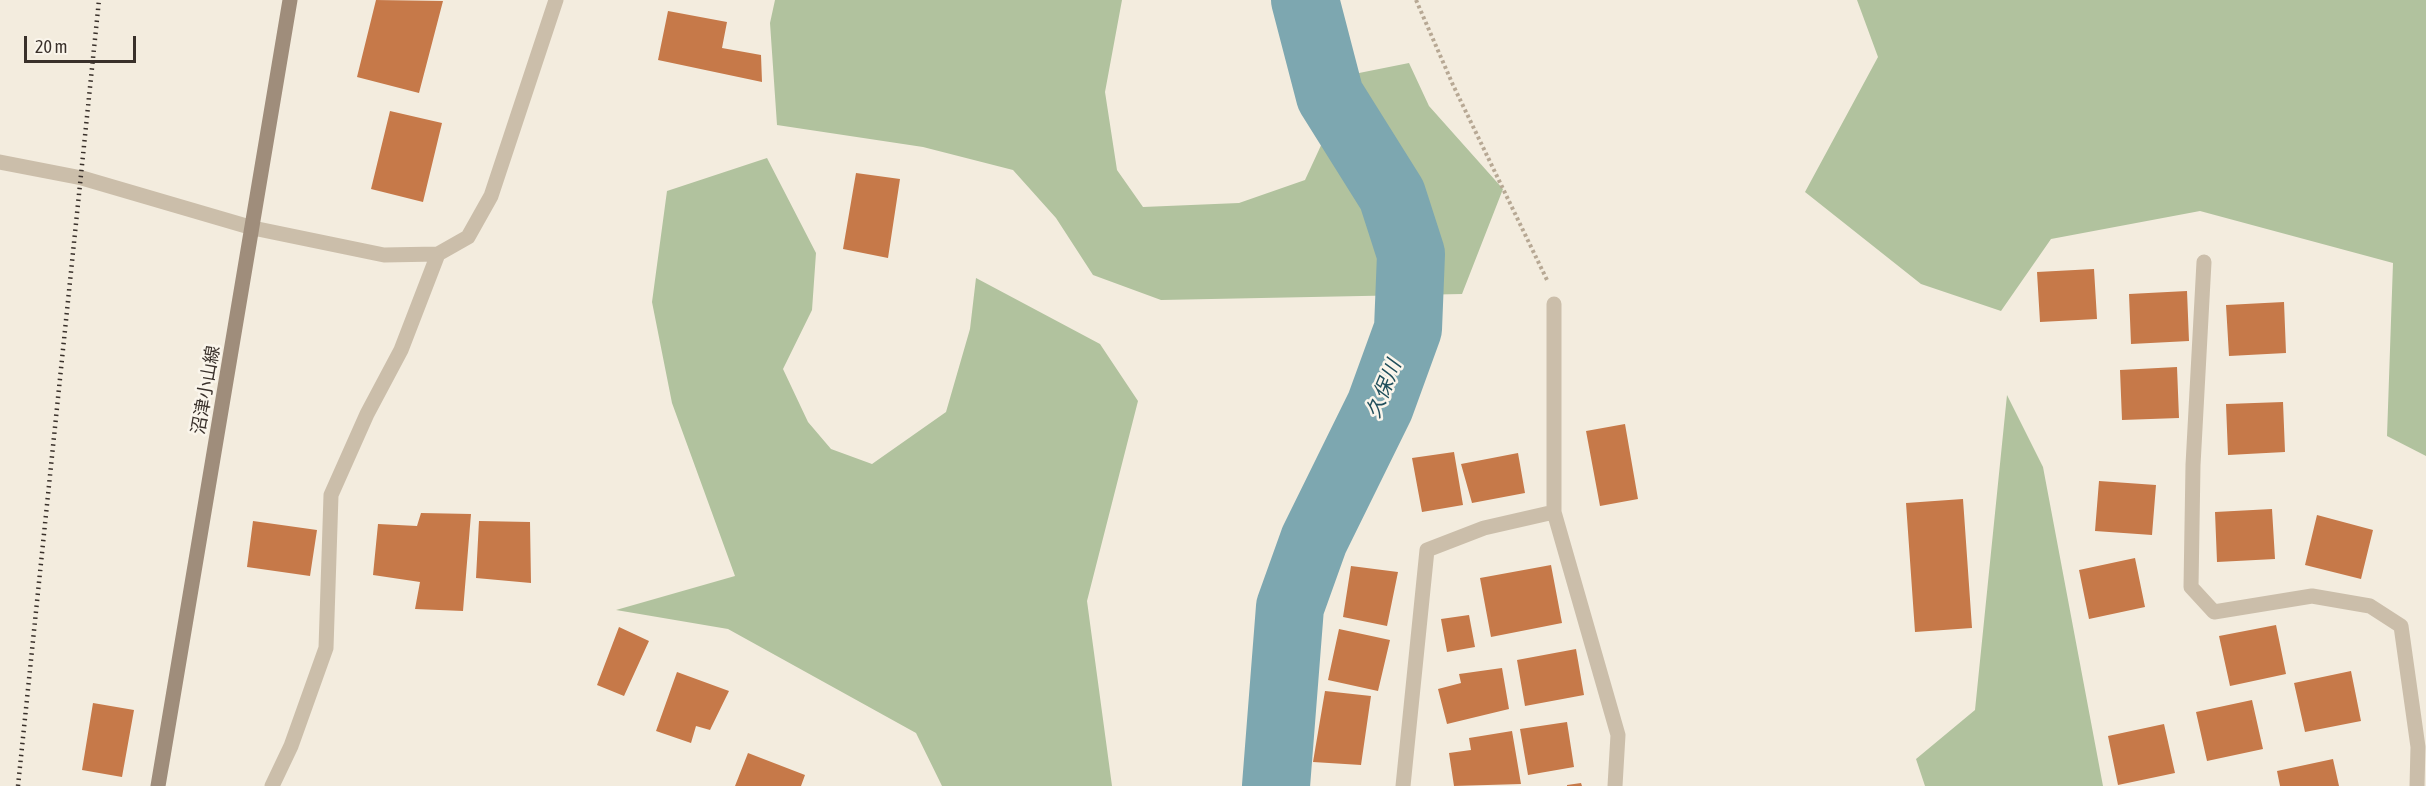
<!DOCTYPE html>
<html>
<head>
<meta charset="utf-8">
<style>
	body { margin:0 }
	#map { position:relative; width:2426px; height:786px; overflow:hidden; background:#f3ecde; font-family:"Asap Condensed",sans-serif }
	canvas { display:block }
	.scale { position:absolute; left:24px; top:36px; width:112px; height:27px; box-sizing:border-box; border:3px solid #39302a; border-top:0; padding-left:8px; font-size:18px; line-height:21px; white-space:nowrap; color:#39302a; -webkit-text-stroke:4px #faf5eb; paint-order:stroke }
</style>
</head>
<body>
<div id="map">
<canvas width="2426" height="786"></canvas>
<div class="scale">20 m</div>
</div>
<script>
const context = document.querySelector('canvas').getContext('2d');
context.lineJoin = 'round';
function paint(path, color) { context.fillStyle = color; context.fill(path, 'evenodd'); }
const shape = rows => new Path2D(rows.map(r => 'M' + r).join(''));
function stroke(path, color, width, dash) { context.strokeStyle = color; context.lineWidth = width; context.lineCap = dash ? 'butt' : 'round'; context.setLineDash(dash || []); context.stroke(path); }
function write(font, color, halo, rows, align = 'center') {
  context.font = font + ' "Asap Condensed","Noto Sans JP",sans-serif'; context.lineWidth = 5; context.setLineDash([]); context.textBaseline = 'middle'; context.strokeStyle = halo; context.fillStyle = color; for (const [text, x, y, turn = 0] of rows) {
    context.save(); context.translate(x, y); context.rotate((+turn || 0) * Math.PI / 180); context.textAlign = isNaN(turn) ? turn : align; if (halo) context.strokeText(text, 0, 0); context.fillText(text, 0, 0); context.restore();
  }
}
paint(shape([
	[775,0,1122,0,1105,92,1117,170,1143,207,1239,203,1305,180,1354,74,1409,63,1429,106,1503,189,1462,294,1161,300,1093,275,1056,218,1013,170,923,147,777,125,770,23],
	[1857,0,2426,0,2426,456,2387,436,2393,263,2200,211,2051,239,2001,311,1921,284,1805,192,1878,57],
	[767,158,816,253,812,310,783,369,808,422,831,449,872,464,946,412,970,329,976,278,1100,344,1138,401,1087,601,1112,786,942,786,916,733,728,629,616,610,735,576,672,403,652,302,667,191],
	[2007,395,2043,467,2103,786,1925,786,1916,759,1975,710]
]), '#b1c29e');
stroke(shape([
	[1276,786,1290,607,1314,540,1380,406,1408,329,1411,254,1392,195,1330,96,1305,0]
]), '#7da7b0', 68);
paint(shape([
	[376,0,443,1,419,93,357,77],
	[668,11,727,22,722,48,761,55,762,82,658,60],
	[390,111,442,123,423,202,371,189],
	[856,173,900,179,888,258,843,249],
	[2094,269,2097,319,2040,322,2037,272],
	[2187,291,2189,341,2131,344,2129,294],
	[2284,302,2286,353,2229,356,2226,305],
	[2177,367,2179,418,2122,420,2120,370],
	[2283,402,2285,452,2228,455,2226,404],
	[1625,424,1638,499,1600,506,1586,431],
	[1454,452,1463,505,1422,512,1412,458],
	[1518,453,1525,493,1472,503,1461,464],
	[2099,481,2156,485,2152,535,2095,531],
	[1963,499,1972,628,1915,632,1906,503],
	[2272,509,2275,559,2217,562,2215,512],
	[421,513,471,514,463,611,415,609,420,582,373,575,378,524,417,526],
	[2317,515,2373,530,2361,579,2305,565],
	[253,521,317,530,310,576,247,567],
	[479,521,530,522,531,583,476,578],
	[2135,558,2145,607,2089,619,2079,570],
	[1551,565,1562,623,1491,637,1480,578],
	[1351,566,1398,572,1387,626,1343,617],
	[1469,615,1475,647,1447,652,1441,619],
	[2276,625,2286,674,2230,686,2219,636],
	[619,627,649,641,624,696,597,685],
	[1339,629,1390,640,1378,691,1328,680],
	[1576,649,1584,695,1525,706,1517,660],
	[1502,668,1509,709,1447,724,1438,689,1461,683,1459,674],
	[2351,671,2361,721,2305,732,2294,683],
	[677,672,729,691,710,730,696,726,691,743,656,731],
	[1325,691,1371,696,1361,765,1313,762],
	[2252,700,2263,749,2207,761,2196,712],
	[93,703,134,710,122,777,82,770],
	[1567,722,1574,767,1528,775,1520,729],
	[2164,724,2175,773,2118,785,2108,736],
	[1512,731,1521,784,1454,786,1449,753,1471,750,1469,738],
	[748,753,805,775,801,786,735,786],
	[2333,759,2339,786,2280,786,2277,771],
	[1581,783,1582,786,1567,786,1567,785]
]), '#c67949');
stroke(shape([
	[1416,0,1453,85,1547,280]
]), '#b7a894', 4, [3, 3]);
stroke(shape([
	[0,162,82,178,253,228]
]), '#cbbeaa', 15);
stroke(shape([
	[253,228,384,255,438,254,468,237,491,196,556,0],
	[2204,262,2193,465,2191,587,2214,612,2312,596,2370,606,2401,626,2418,747,2417,786],
	[1554,304,1554,512,1618,735,1615,786],
	[272,786,291,746,326,648,331,495,367,414,401,350,438,254],
	[1403,786,1427,550,1484,528,1554,512]
]), '#cbbeaa', 15);
stroke(shape([
	[158,786,290,0]
]), '#9f8d7b', 15);
stroke(shape([
	[18,786,99,0]
]), '#39302a', 4.5, [1.5, 4.5]);
write('18px', '#39302a', '#faf5eb', [
	["沼津小山線",206,390,-80]
]);
write('italic 20px', '#1f4e5b', '#faf5eb', [
	["久保川",1384,389,-68]
]);
</script>
</body>
</html>
